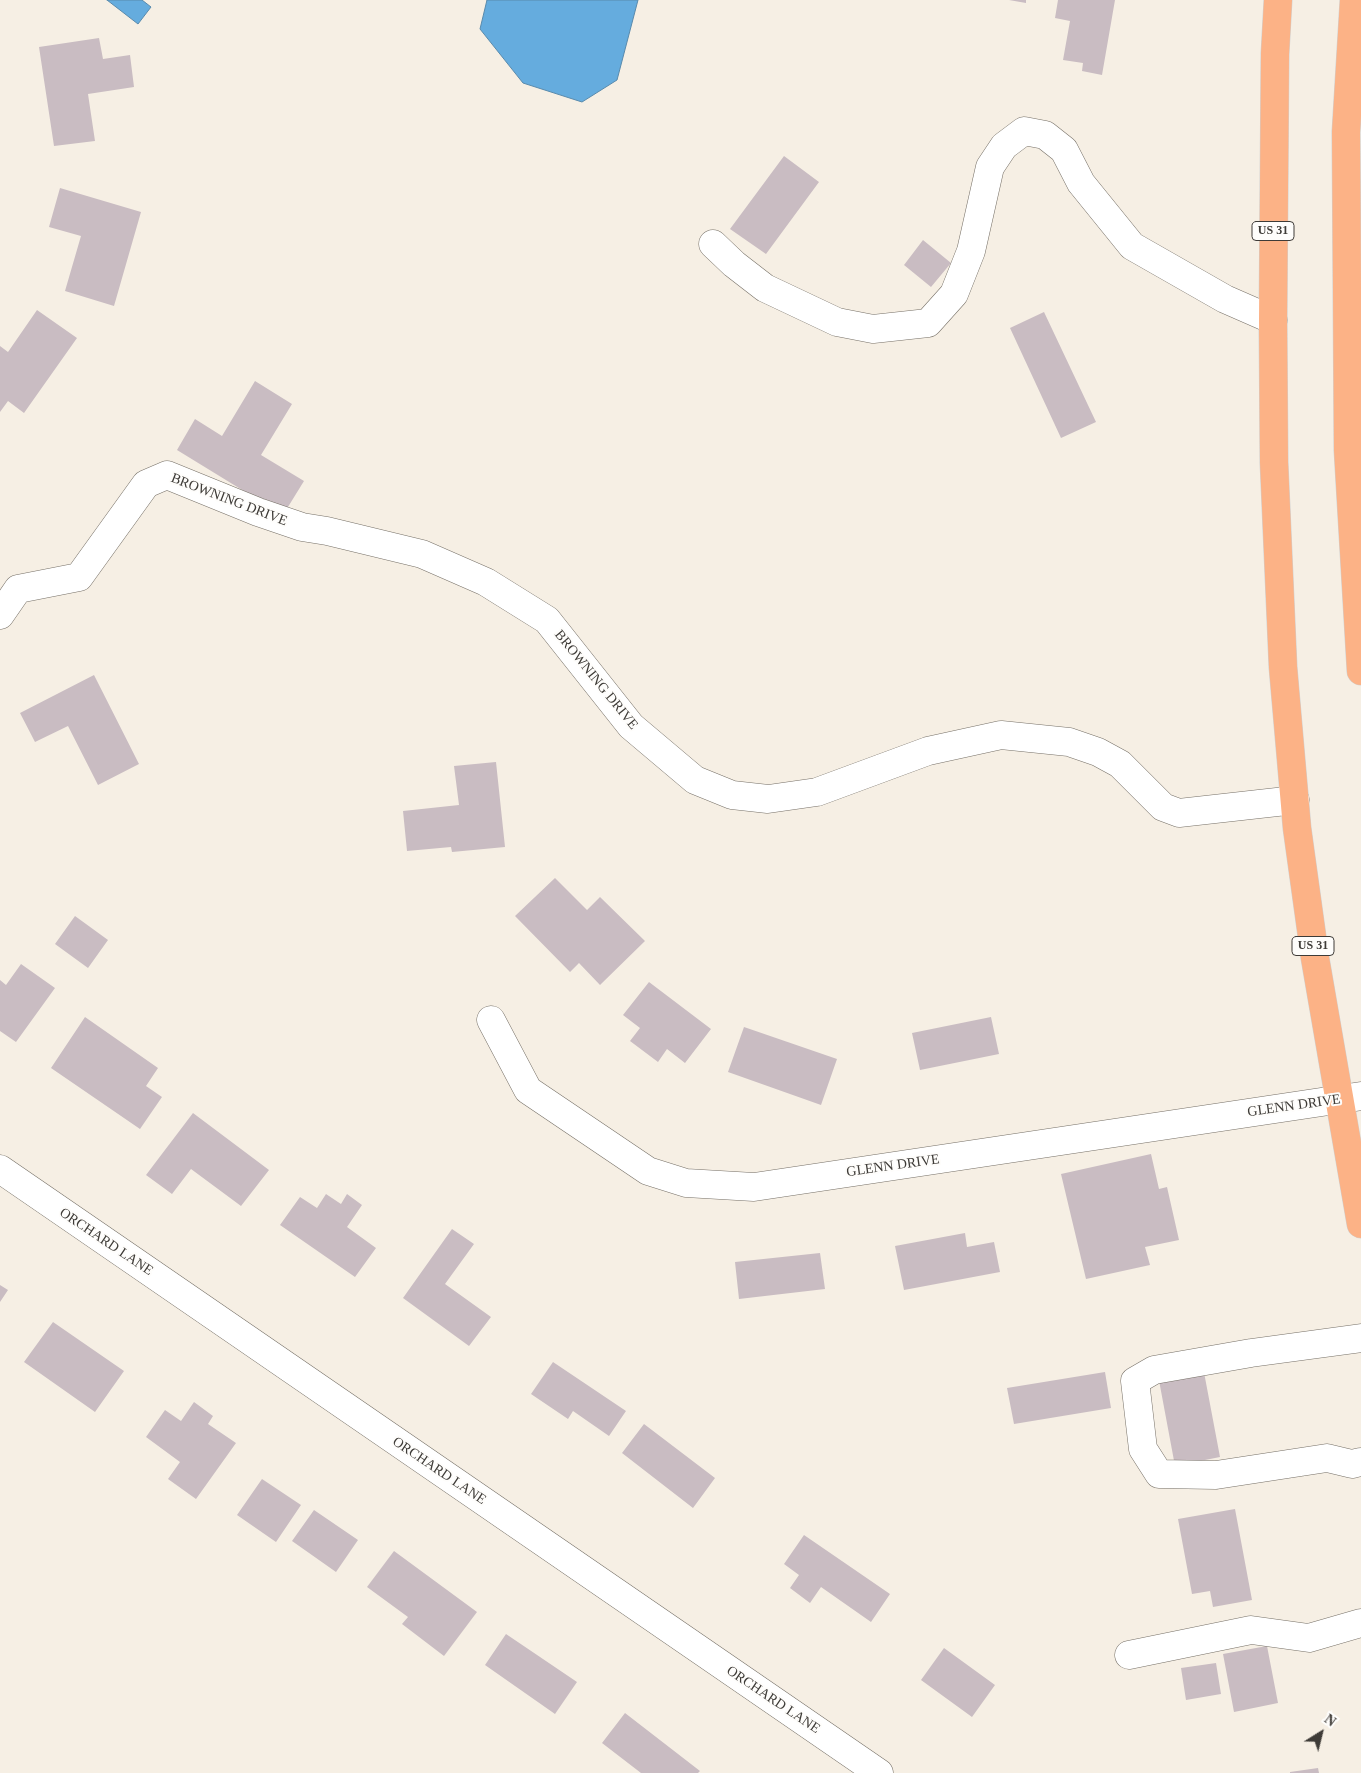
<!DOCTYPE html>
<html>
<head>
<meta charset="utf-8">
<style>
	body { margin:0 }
	#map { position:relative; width:1361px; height:1773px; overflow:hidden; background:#f6efe4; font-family:"Times New Roman",serif }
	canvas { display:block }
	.north { position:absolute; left:1296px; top:1708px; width:50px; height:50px; -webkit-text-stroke:4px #fefdfb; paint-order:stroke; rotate:36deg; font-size:14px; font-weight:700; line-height:20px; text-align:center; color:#3e3b37 }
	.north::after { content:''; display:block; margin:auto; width:18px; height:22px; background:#3e3b37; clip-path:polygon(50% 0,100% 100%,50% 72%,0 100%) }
</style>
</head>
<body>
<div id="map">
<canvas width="1361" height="1773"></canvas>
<div class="north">N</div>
</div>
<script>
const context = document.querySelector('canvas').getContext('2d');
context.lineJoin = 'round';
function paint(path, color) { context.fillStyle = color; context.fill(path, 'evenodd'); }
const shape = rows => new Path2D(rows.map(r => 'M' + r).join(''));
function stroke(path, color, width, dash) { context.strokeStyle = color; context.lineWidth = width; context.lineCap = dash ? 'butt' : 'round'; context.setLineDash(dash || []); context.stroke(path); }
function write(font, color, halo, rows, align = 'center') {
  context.font = font + ' "Times New Roman",serif'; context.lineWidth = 4; context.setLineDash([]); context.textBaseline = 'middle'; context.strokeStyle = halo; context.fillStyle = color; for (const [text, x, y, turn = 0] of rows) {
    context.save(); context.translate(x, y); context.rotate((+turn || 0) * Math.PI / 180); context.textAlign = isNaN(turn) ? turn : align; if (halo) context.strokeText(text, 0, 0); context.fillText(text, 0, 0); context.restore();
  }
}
const water = shape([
	[107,0,142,0,151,7,138,24,107,0],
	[487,0,638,0,617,80,582,102,523,83,480,29,487,0]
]);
paint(water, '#65acde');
stroke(water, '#598aac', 1);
paint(shape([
	[1009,0,1026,0,1026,3],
	[1058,0,1115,0,1102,75,1082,71,1083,63,1063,60,1070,21,1055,18],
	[99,38,103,59,130,55,134,87,88,94,95,141,54,146,39,47],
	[784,156,819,182,766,254,730,229],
	[60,188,141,212,114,306,65,291,81,236,49,227],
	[923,240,951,263,931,287,904,265],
	[37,310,77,338,24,413,8,401,0,412,0,346,8,352],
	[1044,312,1096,422,1061,438,1010,328],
	[255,381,292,404,261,455,304,481,283,515,177,450,195,419,222,436],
	[94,675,139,764,98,785,68,726,35,742,20,713],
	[496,762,505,847,452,852,451,847,407,851,403,811,459,805,454,766],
	[555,878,587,910,600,897,645,941,600,985,579,963,570,972,515,916],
	[75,916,108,940,88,968,55,944],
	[21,964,55,988,16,1042,0,1031,0,980,6,985],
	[649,982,711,1029,685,1063,667,1049,658,1062,630,1041,640,1028,623,1015],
	[85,1017,158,1068,146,1086,162,1097,140,1129,51,1068],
	[991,1017,999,1054,920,1070,912,1033],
	[744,1027,837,1059,821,1105,728,1072],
	[193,1113,269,1170,241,1206,191,1169,172,1194,146,1175],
	[1151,1154,1159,1189,1167,1187,1179,1240,1145,1247,1150,1265,1086,1279,1061,1174],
	[326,1194,341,1204,347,1194,362,1205,347,1227,376,1248,355,1277,280,1225,300,1197,317,1208],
	[452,1229,474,1244,445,1284,491,1317,469,1346,403,1298],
	[965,1233,967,1247,994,1242,1000,1272,904,1290,895,1246],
	[820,1253,825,1289,739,1299,735,1262],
	[0,1285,8,1290,0,1302],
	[53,1322,124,1371,95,1412,24,1362],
	[553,1362,626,1411,609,1436,573,1411,568,1419,531,1394],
	[1203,1367,1220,1457,1175,1466,1158,1375],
	[1105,1372,1111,1408,1014,1424,1007,1388],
	[194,1402,213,1416,208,1424,236,1443,196,1499,168,1479,180,1462,146,1437,165,1410,181,1421],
	[644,1424,715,1478,693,1508,622,1453],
	[262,1479,301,1505,276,1542,237,1515],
	[1235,1509,1252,1600,1213,1607,1210,1591,1192,1594,1178,1519],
	[314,1510,358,1540,336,1572,292,1541],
	[804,1535,890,1594,871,1622,821,1587,810,1603,790,1588,799,1575,784,1564],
	[394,1551,477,1612,444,1656,402,1624,408,1617,367,1587],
	[506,1634,577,1682,555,1714,485,1665],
	[1267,1646,1278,1703,1234,1712,1223,1654],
	[944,1648,995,1685,972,1717,921,1680],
	[1216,1663,1221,1694,1186,1700,1181,1668],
	[625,1713,700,1771,698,1773,641,1773,602,1743],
	[1318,1768,1319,1773,1290,1773,1290,1772]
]), '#c9bcc2');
const minor = shape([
	[713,244,734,264,765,288,837,322,873,329,928,323,954,294,971,251,990,167,1004,146,1024,131,1045,135,1064,150,1081,183,1132,246,1225,299,1273,320],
	[0,615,18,589,79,577,146,484,167,475,258,512,302,527,327,531,422,554,486,582,547,620,631,726,695,780,732,795,768,799,817,792,928,751,1001,735,1069,742,1098,752,1120,764,1163,807,1179,813,1295,800],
	[491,1020,528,1090,648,1171,686,1183,754,1187,1361,1096],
	[0,1169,879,1773],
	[1361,1338,1251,1353,1154,1370,1135,1381,1143,1449,1159,1474,1216,1475,1327,1458,1352,1464,1361,1462],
	[1129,1655,1251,1630,1309,1638,1361,1623]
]);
const major = shape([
	[1278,0,1275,54,1273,320,1274,462,1283,667,1297,828,1315,958,1361,1224],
	[1354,0,1346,132,1348,450,1361,671]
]);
stroke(minor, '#767067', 29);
stroke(major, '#d1d0cf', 29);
stroke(minor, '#fff', 28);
stroke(major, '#fcb286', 28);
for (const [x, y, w] of [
	[1273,231,42],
	[1313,946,42]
]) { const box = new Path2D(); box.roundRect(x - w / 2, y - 9.5, w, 19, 4); context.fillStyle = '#fefdfb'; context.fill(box); stroke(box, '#3e3b37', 1); }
write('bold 12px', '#3e3b37', null, [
	["US 31",1273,231],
	["US 31",1313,946]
]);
write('14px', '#3e3b37', '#fefdfb', [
	["BROWNING DRIVE",229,500,21],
	["BROWNING DRIVE",596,680,51],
	["GLENN DRIVE",1294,1106,-8],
	["GLENN DRIVE",893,1166,-8],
	["ORCHARD LANE",106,1242,34],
	["ORCHARD LANE",439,1471,34],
	["ORCHARD LANE",773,1700,34]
]);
</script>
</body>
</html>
